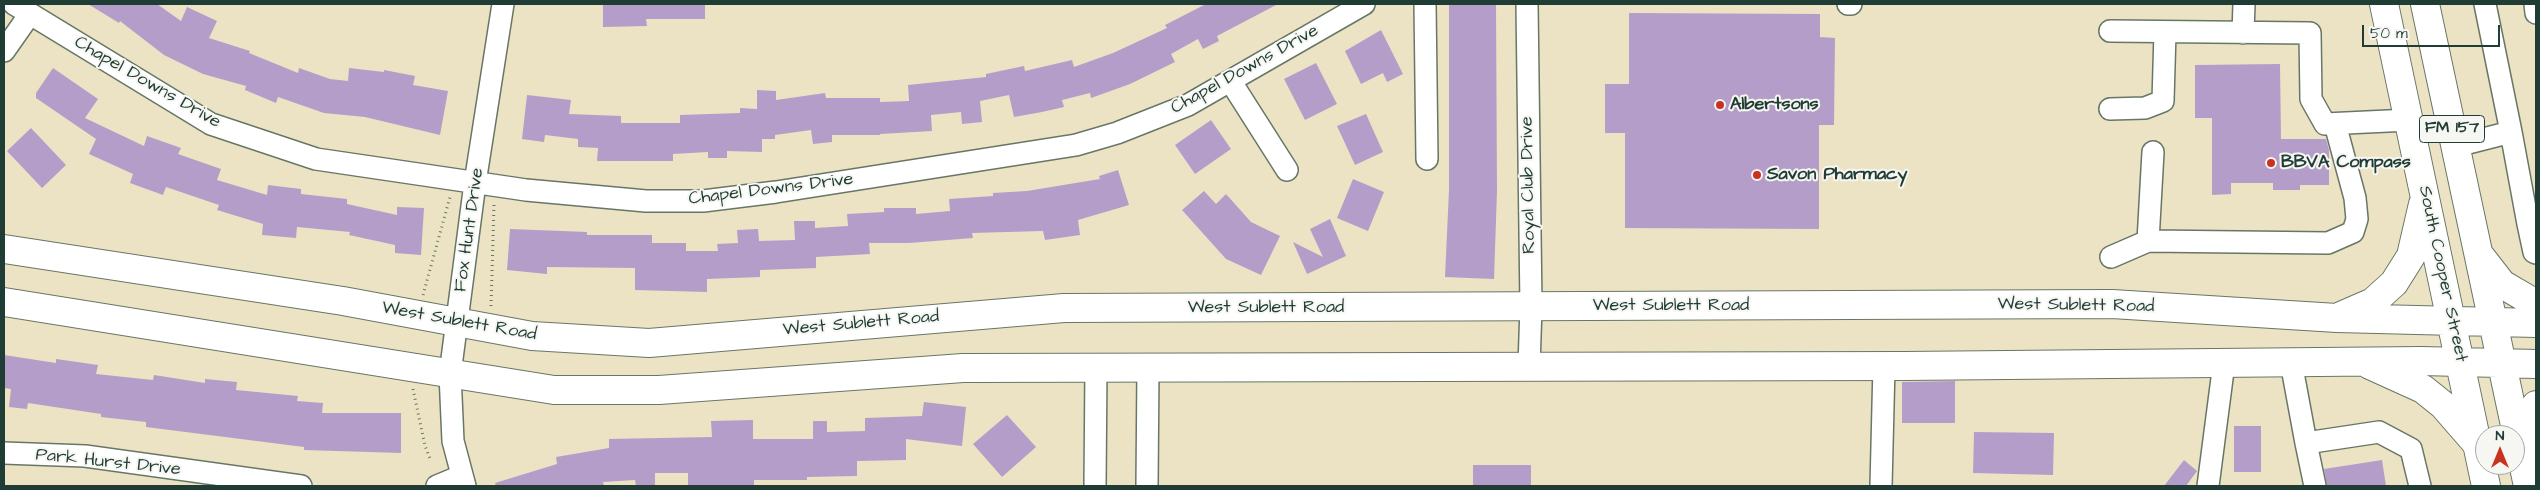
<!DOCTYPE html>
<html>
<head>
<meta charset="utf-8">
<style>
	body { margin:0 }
	#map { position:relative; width:2540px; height:490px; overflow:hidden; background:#ece3c4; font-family:"Architects Daughter",sans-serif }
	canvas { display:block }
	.frame { position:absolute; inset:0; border:5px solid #1f3d34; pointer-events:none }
	.north { position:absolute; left:2475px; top:425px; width:50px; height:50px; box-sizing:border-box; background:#f6f6f2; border:1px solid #a0aca6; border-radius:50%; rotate:0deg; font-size:14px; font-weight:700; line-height:20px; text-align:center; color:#1f3d34 }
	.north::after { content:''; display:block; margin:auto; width:18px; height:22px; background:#c8321e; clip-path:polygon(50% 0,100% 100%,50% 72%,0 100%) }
	.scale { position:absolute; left:2362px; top:25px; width:138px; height:22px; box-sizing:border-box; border:2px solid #1f3d34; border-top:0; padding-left:6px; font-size:15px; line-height:18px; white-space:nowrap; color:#1f3d34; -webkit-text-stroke:4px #f6f6f2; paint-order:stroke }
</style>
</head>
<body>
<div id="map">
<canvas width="2540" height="490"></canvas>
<div class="frame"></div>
<div class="north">N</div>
<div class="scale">50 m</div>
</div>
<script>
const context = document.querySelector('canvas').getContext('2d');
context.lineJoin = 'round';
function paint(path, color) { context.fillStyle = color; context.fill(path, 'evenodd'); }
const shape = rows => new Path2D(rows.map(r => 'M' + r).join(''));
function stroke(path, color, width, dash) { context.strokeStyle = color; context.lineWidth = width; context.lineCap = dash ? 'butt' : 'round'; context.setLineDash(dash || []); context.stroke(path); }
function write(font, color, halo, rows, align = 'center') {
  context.font = font + ' "Architects Daughter",sans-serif'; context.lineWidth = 4; context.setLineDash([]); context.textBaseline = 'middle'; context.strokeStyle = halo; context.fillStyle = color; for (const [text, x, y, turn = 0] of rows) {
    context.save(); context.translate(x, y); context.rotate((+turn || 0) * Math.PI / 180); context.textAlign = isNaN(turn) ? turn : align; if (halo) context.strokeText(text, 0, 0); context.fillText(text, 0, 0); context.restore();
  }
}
paint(shape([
	[88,4,157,4,181,21,187,7,217,21,209,38,250,51,249,53,298,73,299,68,330,79,348,81,349,68,384,72,384,70,415,76,413,85,448,91,440,135,365,117,324,113,278,97,276,103,245,90,246,86,203,74,164,55,120,21,119,23],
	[603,4,705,4,705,19,646,19,647,26,603,27],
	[1206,4,1278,4,1217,36,1219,41,1203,49,1198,39,1171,54,1175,62,1130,84,1091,98,1090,93,1062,100,1064,107,1042,112,1014,117,1009,95,980,101,982,122,962,124,961,112,931,115,932,131,880,134,880,135,832,135,832,142,813,144,811,130,775,135,775,139,762,139,762,152,727,151,727,158,708,158,708,152,673,154,673,161,597,161,598,148,578,147,578,139,545,135,544,142,522,139,527,95,571,100,569,114,621,116,621,123,680,123,680,115,740,113,740,108,757,109,757,90,776,91,776,100,825,93,826,98,880,98,880,102,909,101,908,85,986,77,986,74,1024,66,1025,71,1072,60,1074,67,1113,53,1167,28,1165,25],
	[1449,4,1496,4,1497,191,1494,279,1445,277,1449,190],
	[1629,13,1820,14,1820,37,1835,38,1834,125,1819,125,1819,229,1625,228,1625,133,1605,133,1605,84,1629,84],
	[1381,30,1403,74,1387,82,1383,73,1361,84,1345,51],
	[1316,63,1337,104,1305,120,1284,79],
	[2280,64,2281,139,2326,139,2329,150,2329,185,2300,185,2300,190,2273,190,2273,183,2231,183,2231,194,2212,195,2212,118,2195,118,2195,65],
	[53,68,98,99,85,118,144,146,147,136,181,148,178,154,221,169,217,180,267,195,268,185,301,189,301,194,347,199,347,204,397,215,397,207,424,208,421,255,395,253,395,245,349,235,350,232,297,227,296,238,262,235,263,224,217,210,219,205,166,187,163,195,130,183,133,174,89,154,96,139,36,98,36,93],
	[1366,114,1383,152,1355,165,1337,126],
	[1211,120,1231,149,1195,174,1175,145],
	[31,128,66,165,42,188,7,151],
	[1118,170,1129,205,1078,220,1080,235,1045,240,1043,231,972,233,973,238,909,243,869,243,870,254,816,257,816,268,760,270,760,277,707,279,707,292,635,290,635,268,547,267,547,274,507,270,510,229,587,232,587,235,652,235,652,243,686,243,686,251,718,251,717,244,738,243,737,230,758,229,759,241,795,240,794,221,815,221,815,228,848,226,847,214,884,212,884,208,916,208,916,214,950,211,949,199,993,196,993,193,1027,191,1100,179,1099,176],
	[1353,179,1384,192,1368,231,1337,218],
	[1204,191,1216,204,1226,194,1251,222,1280,236,1261,275,1226,259,1182,210],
	[1330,219,1346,256,1307,274,1293,242,1323,257,1310,229],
	[4,355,56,363,56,359,98,365,96,374,153,380,154,375,205,383,205,379,237,382,236,390,298,396,297,401,323,403,322,413,401,413,401,453,304,450,304,447,146,427,146,422,101,417,101,414,28,403,27,409,9,407,11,389,4,388],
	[1955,381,1955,423,1902,423,1902,382],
	[924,402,966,407,962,446,906,439,906,460,857,461,857,476,807,477,807,480,754,480,754,485,688,486,688,473,655,473,655,486,636,486,635,480,603,482,604,486,496,486,495,483,557,464,556,457,609,448,609,439,712,437,711,421,753,420,753,439,813,439,813,421,827,421,827,432,865,431,865,418,922,416],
	[1007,415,1036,447,1002,477,973,444],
	[2234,426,2261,426,2261,472,2234,472],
	[1974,432,2054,433,2053,475,1973,473],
	[2184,460,2197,471,2186,486,2164,486],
	[2382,460,2386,486,2327,486,2324,469],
	[1473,465,1531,465,1531,486,1473,486]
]), '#b59dc9');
const minor = shape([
	[14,4,211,124,316,159,526,190,646,201,703,201,776,192,1076,145,1117,133,1188,105,1364,4],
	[1425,4,1427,159],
	[1527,4,1531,307,1529,366],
	[1848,4,1851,4],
	[2535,4,2536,13],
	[2110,31,2310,33,2311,99,2325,124,2409,120],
	[2243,33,2244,4],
	[4,51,30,14],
	[1231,82,1287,170],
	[2110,109,2145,108,2163,101,2165,32],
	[2511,132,2528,224,2536,222],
	[2456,146,2511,132,2485,4],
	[2528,224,2534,252,2536,253],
	[2148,241,2153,152],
	[2111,257,2148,241,2328,243,2353,232,2357,219,2355,198,2335,124],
	[2291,362,2306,443,2379,432,2411,449,2420,486],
	[2306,443,2315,486],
	[4,453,85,456,301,486],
	[437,486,461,476],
	[465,486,453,441,450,374,475,183,503,4],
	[1095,486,1096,367],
	[1147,486,1148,367],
	[1881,486,1884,366],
	[2208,486,2224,363]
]);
const major = shape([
	[2384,4,2486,486],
	[2425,4,2528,486],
	[4,249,343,301,532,336,649,343,1064,308,2112,304,2337,318,2536,323],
	[2481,257,2502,284,2536,304],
	[4,302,554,390,659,390,963,368,1904,366,2422,361,2536,364],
	[2343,315,2373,302,2394,283,2411,256,2423,204],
	[2370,365,2423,389,2443,405,2476,443],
	[2522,450,2536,405]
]);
stroke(minor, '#677766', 24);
stroke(major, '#677766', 30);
stroke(shape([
	[423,295,450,197],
	[491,306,494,205],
	[413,389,425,446,431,461]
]), '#677766', 3, [1, 4]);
stroke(minor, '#fff', 21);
stroke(major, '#fff', 28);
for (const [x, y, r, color] of [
	[1720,105,5,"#c8321e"],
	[2271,163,5,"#c8321e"],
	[1757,175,5,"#c8321e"]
]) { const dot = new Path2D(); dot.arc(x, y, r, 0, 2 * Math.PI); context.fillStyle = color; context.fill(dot); stroke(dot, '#f6f6f2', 2); }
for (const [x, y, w] of [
	[2452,129,65]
]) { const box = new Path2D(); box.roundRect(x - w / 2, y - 13.5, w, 27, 4); context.fillStyle = '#f6f6f2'; context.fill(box); stroke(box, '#1f3d34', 1); }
write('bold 16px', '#1f3d34', null, [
	["FM 157",2452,129]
]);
write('18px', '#1f3d34', '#f6f6f2', [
	["Chapel Downs Drive",1245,70,-29],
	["Chapel Downs Drive",147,83,30],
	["Royal Club Drive",1529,185,-91],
	["Chapel Downs Drive",771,190,-7],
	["Fox Hunt Drive",470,230,-82],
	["South Cooper Street",2442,274,78],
	["West Sublett Road",1671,306],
	["West Sublett Road",2076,306,1],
	["West Sublett Road",1266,308],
	["West Sublett Road",459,322,10],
	["West Sublett Road",861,324,-5],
	["Park Hurst Drive",108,463,6]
]);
write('bold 18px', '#1f3d34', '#f6f6f2', [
	["Albertsons",1730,105],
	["BBVA Compass",2281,163],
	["Savon Pharmacy",1767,175]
], 'left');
</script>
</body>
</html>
